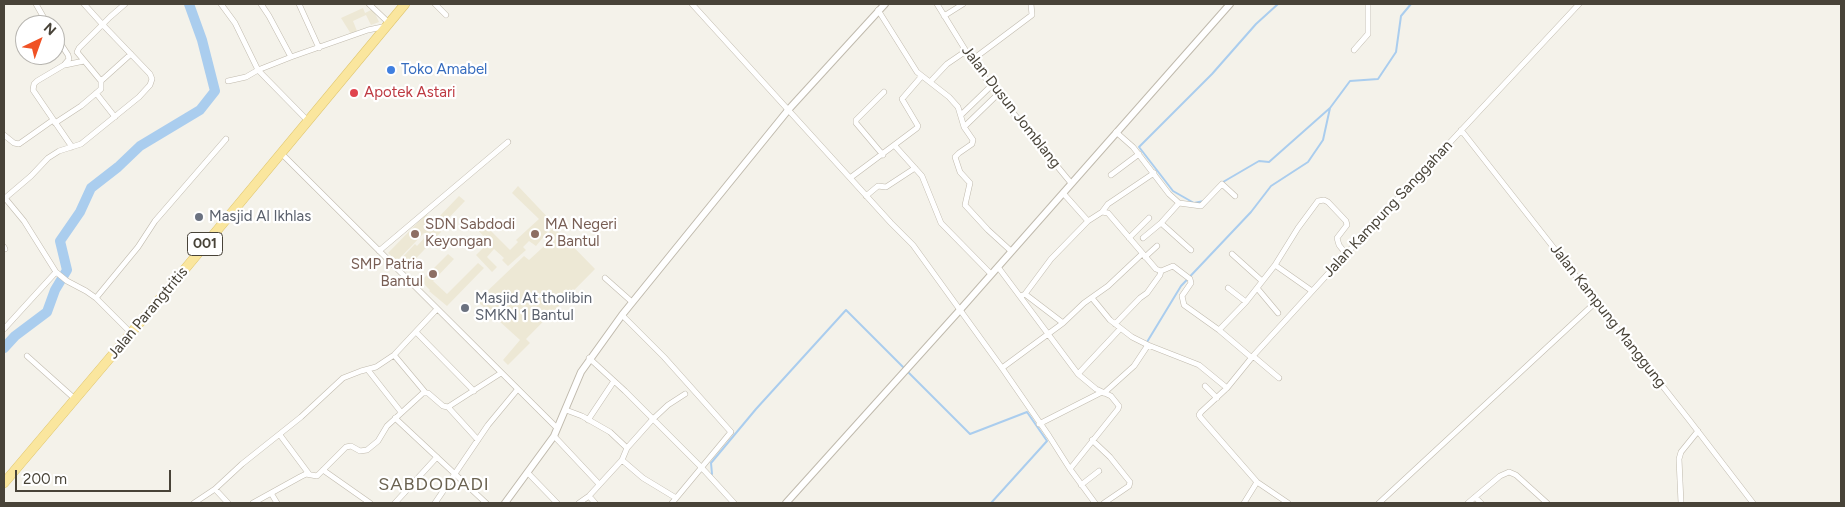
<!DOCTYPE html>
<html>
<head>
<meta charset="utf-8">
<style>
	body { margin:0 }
	#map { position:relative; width:1845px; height:507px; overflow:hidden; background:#f4f2ea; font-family:Figtree,sans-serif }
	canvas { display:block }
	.frame { position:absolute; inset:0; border:5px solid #484338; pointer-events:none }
	.north { position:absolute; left:15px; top:15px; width:50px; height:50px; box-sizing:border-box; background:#fff; border:1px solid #b6b4af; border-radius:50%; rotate:42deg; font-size:14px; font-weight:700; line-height:20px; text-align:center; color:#484338 }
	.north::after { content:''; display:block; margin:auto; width:18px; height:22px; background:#f05225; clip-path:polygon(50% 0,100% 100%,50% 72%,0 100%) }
	.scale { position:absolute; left:15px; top:470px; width:156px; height:22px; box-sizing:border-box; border:2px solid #484338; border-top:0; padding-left:6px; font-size:15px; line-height:18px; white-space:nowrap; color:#484338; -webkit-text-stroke:4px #fff; paint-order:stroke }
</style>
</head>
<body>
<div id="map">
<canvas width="1845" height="507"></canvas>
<div class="frame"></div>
<div class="north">N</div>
<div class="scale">200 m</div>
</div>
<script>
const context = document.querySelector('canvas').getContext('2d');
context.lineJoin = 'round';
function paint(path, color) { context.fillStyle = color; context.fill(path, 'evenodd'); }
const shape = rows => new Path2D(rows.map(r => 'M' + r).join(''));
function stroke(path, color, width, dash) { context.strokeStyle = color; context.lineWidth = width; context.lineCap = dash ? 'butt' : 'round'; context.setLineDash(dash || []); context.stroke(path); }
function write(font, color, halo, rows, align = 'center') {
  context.font = font + ' Figtree,sans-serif'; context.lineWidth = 4.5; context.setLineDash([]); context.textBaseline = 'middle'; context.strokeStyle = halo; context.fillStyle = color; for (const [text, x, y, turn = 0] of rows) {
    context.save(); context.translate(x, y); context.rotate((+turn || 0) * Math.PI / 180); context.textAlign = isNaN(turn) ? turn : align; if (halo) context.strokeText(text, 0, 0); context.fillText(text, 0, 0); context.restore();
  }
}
paint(shape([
	[363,8,365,13,373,9,379,22,371,25,366,15,353,21,357,31,351,34,341,18],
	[518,186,554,224,536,246,529,241,523,247,526,250,508,266,502,260,504,258,494,249,487,257,497,267,492,272,476,255,489,242,476,228,482,222,510,250,518,242,516,240,539,219,512,193],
	[459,196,465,201,439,228,441,232,405,270,398,262,415,244,417,246,427,235,424,233,397,261,388,253,426,214,434,222],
	[554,227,595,269,526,339,530,343,508,365,503,360,520,340,477,301,524,256,529,260,553,238,548,233],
	[448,254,454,259,433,281,447,294,478,263,484,268,447,306,429,291,430,290,421,281]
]), '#ede8d5');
stroke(shape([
	[1223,182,1259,161,1269,162,1330,108],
	[1204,201,1194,203,1173,191,1139,147,1212,74,1256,24,1278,4],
	[1147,342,1181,286,1251,212,1271,186,1308,162,1323,140,1330,108,1350,81,1378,79,1396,52,1401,16,1411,4],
	[712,474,711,463,756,409,846,310,970,434,1027,412,1047,441,991,503]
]), '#aacdee', 2);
stroke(shape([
	[4,348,15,336,47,312,55,290,67,270,60,241,80,212,91,188,118,167,140,146,200,110,215,91,202,40,189,4]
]), '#aacdee', 10);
const minor = shape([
	[36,4,48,25],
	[84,4,103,25],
	[221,4,235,23,258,70,308,121],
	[261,4,269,16,291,57],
	[299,4,319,48],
	[369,4,389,23],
	[435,4,446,15],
	[692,4,891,223,913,245,1002,368,1049,436,1070,469,1095,503],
	[937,4,966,51,991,86,1071,183],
	[878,10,917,72,949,97,958,107,964,127,973,140,972,144,959,153,955,157,960,172,970,183,965,205,988,230,1011,251],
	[944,16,963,4],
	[55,35,68,55,69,59,64,65,37,81,34,84,33,90,72,147],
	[1354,50,1368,34,1368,4],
	[972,60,1032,15,1031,4],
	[65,65,84,61],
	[101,81,131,54],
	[228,81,246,77,258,70,291,57,368,30,387,26],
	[930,82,947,64,966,51],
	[96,93,115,117],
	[961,115,991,86],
	[55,123,81,106,101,89,101,81,77,52,79,48,104,23],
	[964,127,998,94],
	[1461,130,1690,421,1753,503],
	[1116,132,1133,147,1169,194,1179,203,1201,206,1222,184,1235,196],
	[4,135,14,143,19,144,53,120],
	[895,146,922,176,941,223,991,274],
	[281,153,557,428],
	[883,155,856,123,856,120,884,92],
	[1111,175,1139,154],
	[850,178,917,128,918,126,902,99,921,77],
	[1063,193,1088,221,1102,212,1108,213,1156,269,1161,271,1173,266,1190,279,1191,283,1182,296,1184,305,1219,330,1252,358],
	[866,196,878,186,886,187,915,168],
	[5,198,24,221,56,272,67,281,86,291,96,298,131,333],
	[4,199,31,176,48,158,59,151,81,144,139,97,150,85,152,79,150,74,104,26,104,23,110,17,125,4],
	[1102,212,1108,204,1154,173],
	[1161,223,1191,250],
	[1129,238,1149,218],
	[1143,238,1161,223,1179,203],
	[4,247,5,249],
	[379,251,508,142],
	[1232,254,1262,281],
	[1145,257,1157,246],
	[1275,265,1312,291],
	[998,267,1078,374,1096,389,1111,396,1119,406,1118,409,1070,469],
	[605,278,632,302],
	[1228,288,1246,302],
	[1257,288,1278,313],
	[1025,294,1063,323],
	[1021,296,1025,294,1051,259,1088,221],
	[96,298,138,247,155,221,226,139],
	[1092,298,1110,320,1132,337,1148,345,1199,365,1227,388],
	[622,315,664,357,731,432,672,503],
	[1115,324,1140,298,1147,293,1160,275,1161,271],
	[4,329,56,272],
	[1219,330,1246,302,1275,265,1298,228,1318,201,1324,200,1328,202,1346,221,1347,225,1337,238,1339,245,1346,254],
	[416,332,474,391],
	[394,355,425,392],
	[27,356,75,399],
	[1253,356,1279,378],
	[589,358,625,391,702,468,734,503],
	[1002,368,1063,323,1084,303,1108,286,1142,254],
	[368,370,401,412],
	[1078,374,1120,329],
	[1205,386,1217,398],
	[1104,393,1134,366,1148,345],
	[448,407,478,440],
	[566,410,582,416,610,432,627,448],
	[395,418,486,503],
	[588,420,614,381],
	[1039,424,1102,392],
	[280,435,309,474],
	[554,436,599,484],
	[1092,440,1110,457,1130,482,1129,486,1104,503],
	[622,460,643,478,676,498],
	[323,470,370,503],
	[528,473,557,503],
	[1081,485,1099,471],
	[215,489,228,503],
	[271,493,277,503],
	[589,496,595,503],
	[1475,497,1481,503],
	[194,503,215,489,242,464,301,417,343,378,361,371,376,367,394,355,437,309],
	[253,503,300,477,306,474,317,476,346,447,351,446,360,451,367,450,378,441,387,426,423,393,428,393,443,406,448,407,501,373],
	[395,503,437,457],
	[435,503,488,425,517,390],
	[579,503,589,496,622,460,627,448,652,420,668,405,685,394],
	[1244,503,1257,482],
	[1288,503,1257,482,1201,418,1199,415,1201,412,1227,388,1253,356,1346,254,1579,4],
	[1379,503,1596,302],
	[1468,503,1500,476,1509,472,1516,475,1547,503],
	[1681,503,1679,459,1681,452,1698,431]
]);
const tertiary = shape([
	[505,503,554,436,581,372,622,315,789,109,885,4],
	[786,503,959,311,1230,4]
]);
const primary = shape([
	[4,483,175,281,405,4]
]);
stroke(minor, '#c0baad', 6);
stroke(tertiary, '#c0baad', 8);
stroke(primary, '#dfc56d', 10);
stroke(minor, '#fff', 5);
stroke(tertiary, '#fff', 6);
stroke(primary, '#fae69e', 9);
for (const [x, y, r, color] of [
	[391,70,5,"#3f7fe0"],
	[354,93,5,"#e0444e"],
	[199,217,5,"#6b7280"],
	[415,234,5,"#8d6e63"],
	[535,234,5,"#8d6e63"],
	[433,274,5,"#8d6e63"],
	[465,308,5,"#6b7280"]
]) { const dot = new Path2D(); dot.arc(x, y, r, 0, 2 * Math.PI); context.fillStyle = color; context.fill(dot); stroke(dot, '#fff', 2); }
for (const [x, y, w] of [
	[205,244,35]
]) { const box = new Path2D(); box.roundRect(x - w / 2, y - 11.5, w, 23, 4); context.fillStyle = '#fff'; context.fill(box); stroke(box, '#484338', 1); }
write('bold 14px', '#484338', null, [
	["001",205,244]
]);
write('15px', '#366cbe', '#fff', [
	["Toko Amabel",401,70]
], 'left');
write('15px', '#be3a42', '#fff', [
	["Apotek Astari",364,93]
], 'left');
write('15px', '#484338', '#fff', [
	["Jalan Dusun Jomblang",1011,107,52],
	["Jalan Kampung Sanggahan",1388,209,-47],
	["Jalan Parangtritis",148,313,-50],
	["Jalan Kampung Manggung",1608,316,52]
]);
write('15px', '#5b616d', '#fff', [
	["Masjid Al Ikhlas",209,217],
	["Masjid At tholibin",475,299],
	["SMKN 1 Bantul",475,316]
], 'left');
write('15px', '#785e54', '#fff', [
	["SDN Sabdodi",425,225],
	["Keyongan",425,242],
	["MA Negeri",545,225],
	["2 Bantul",545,242],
	["SMP Patria",423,265,"right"],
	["Bantul",423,282,"right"]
], 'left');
context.letterSpacing = '1px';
write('18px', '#6a6250', '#fff', [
	["SABDODADI",434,485]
]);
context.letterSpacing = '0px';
</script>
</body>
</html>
